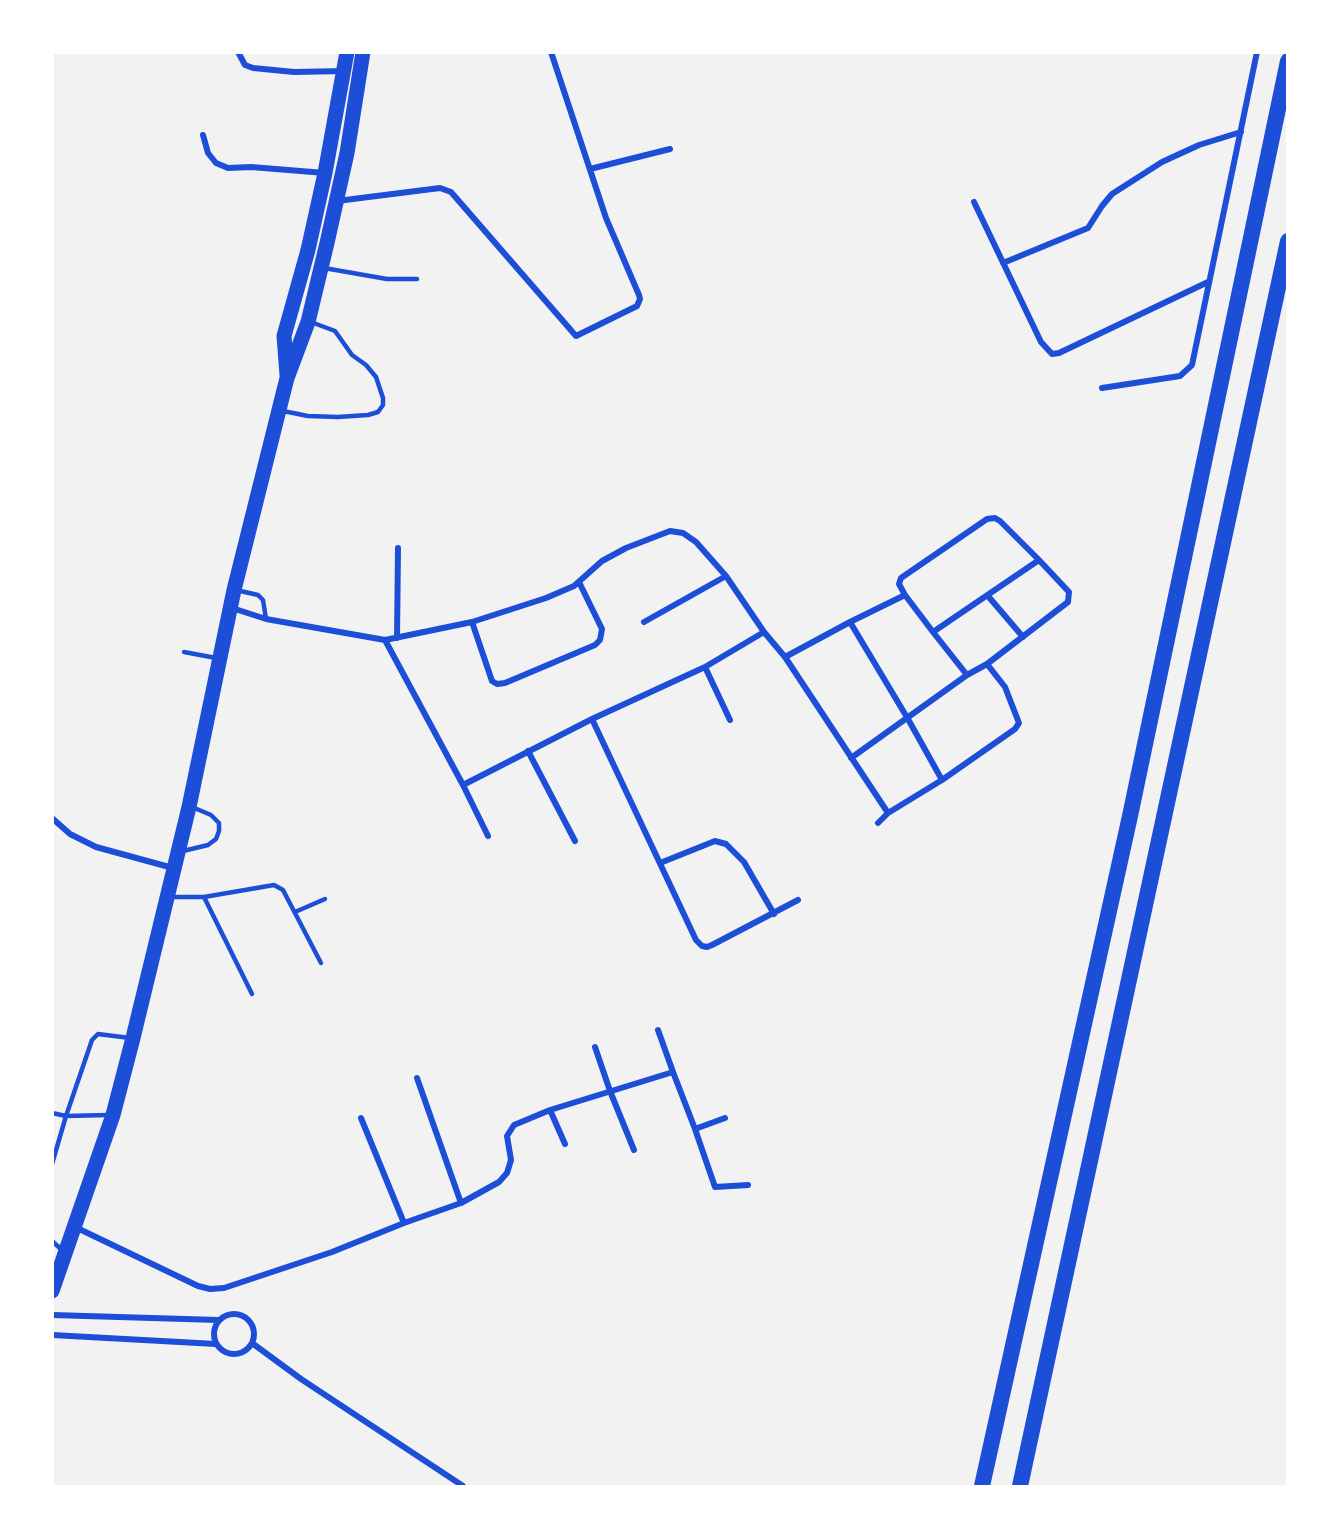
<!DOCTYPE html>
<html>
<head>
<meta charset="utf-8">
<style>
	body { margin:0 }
	#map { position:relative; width:1340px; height:1539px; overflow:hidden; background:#f2f2f2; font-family:"Zilla Slab",serif }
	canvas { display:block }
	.frame { position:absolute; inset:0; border:54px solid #fff; pointer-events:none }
</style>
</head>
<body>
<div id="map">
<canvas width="1340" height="1539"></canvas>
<div class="frame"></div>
</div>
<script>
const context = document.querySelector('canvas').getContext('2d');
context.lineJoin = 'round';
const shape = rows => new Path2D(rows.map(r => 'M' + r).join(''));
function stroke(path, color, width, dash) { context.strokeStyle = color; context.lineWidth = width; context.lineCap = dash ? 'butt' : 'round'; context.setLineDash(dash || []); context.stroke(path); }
stroke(shape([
	[324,268,387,279,417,279],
	[283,411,308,416,338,417,368,415,378,412,383,405,383,398,376,377,366,365,352,355,335,331,311,322],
	[236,590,258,595,263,600,266,619],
	[184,652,216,658],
	[183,851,208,845,216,839,219,831,219,823,211,815,192,807],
	[169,897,204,897,274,885,283,890,321,963],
	[204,897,252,994],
	[295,912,325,899],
	[52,1113,66,1116,92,1040,98,1034,130,1038],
	[52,1164,66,1116,109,1115],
	[52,1241,62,1250]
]), '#1d4ed8', 4.5);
stroke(shape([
	[238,52,245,65,253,68,294,72,344,71],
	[203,135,208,153,216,163,228,168,251,167,325,173],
	[590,169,670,149],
	[337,201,440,188,451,192,576,336,637,306,640,299,639,295,606,218,551,52],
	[974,202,1041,342,1052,354,1059,353,1208,282],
	[1003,263,1088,228,1102,206,1112,194,1162,162,1199,145,1241,132],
	[1102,388,1180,376,1192,365,1257,52],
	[905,595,899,584,901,578,987,519,995,518,1000,521,1039,560],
	[988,596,1023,637],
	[232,608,266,619,385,640,472,622,546,598,574,586,602,561,626,548,670,531,683,533,696,542,726,576,764,632,785,657,888,813],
	[472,622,492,681,497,684,505,683,595,645,600,640,602,629,579,582],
	[644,622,726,576],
	[850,622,905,595,933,632],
	[397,638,398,548],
	[385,640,463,785,488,836],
	[785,657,850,622,908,719,942,780],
	[705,667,730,720],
	[592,719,696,940,702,946,707,947,712,945,798,900],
	[528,751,575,841],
	[851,758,967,675,987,664,1068,602,1069,592,1039,560,933,632,967,675],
	[463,785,592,719,705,667,764,632],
	[52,818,70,834,96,847,173,868],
	[878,823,888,813,942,780,1015,729,1019,723,1005,687,987,664],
	[660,863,715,841,726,844,744,862,774,914],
	[658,1030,673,1072],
	[595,1047,610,1091,634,1150],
	[417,1078,461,1203],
	[550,1110,565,1144],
	[361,1118,404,1223],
	[695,1129,725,1118],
	[75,1227,198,1286,210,1289,224,1288,332,1252,404,1223,461,1203,499,1182,507,1173,511,1160,507,1136,514,1125,550,1110,673,1072,695,1129,715,1187,748,1185],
	'214 1334a20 20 0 1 1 40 0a20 20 0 1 1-40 0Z',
	[52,1315,218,1320],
	[52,1335,216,1344],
	[252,1343,301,1379,463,1486]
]), '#1d4ed8', 6);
stroke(shape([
	[287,375,284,336,308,250,325,173,347,52],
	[52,1291,113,1115,133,1038,189,807,234,590,287,378,308,322,327,243,347,153,363,52]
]), '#1d4ed8', 15);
stroke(shape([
	[982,1486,1130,816,1288,61],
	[1020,1486,1288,241]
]), '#1d4ed8', 16);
</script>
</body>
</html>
